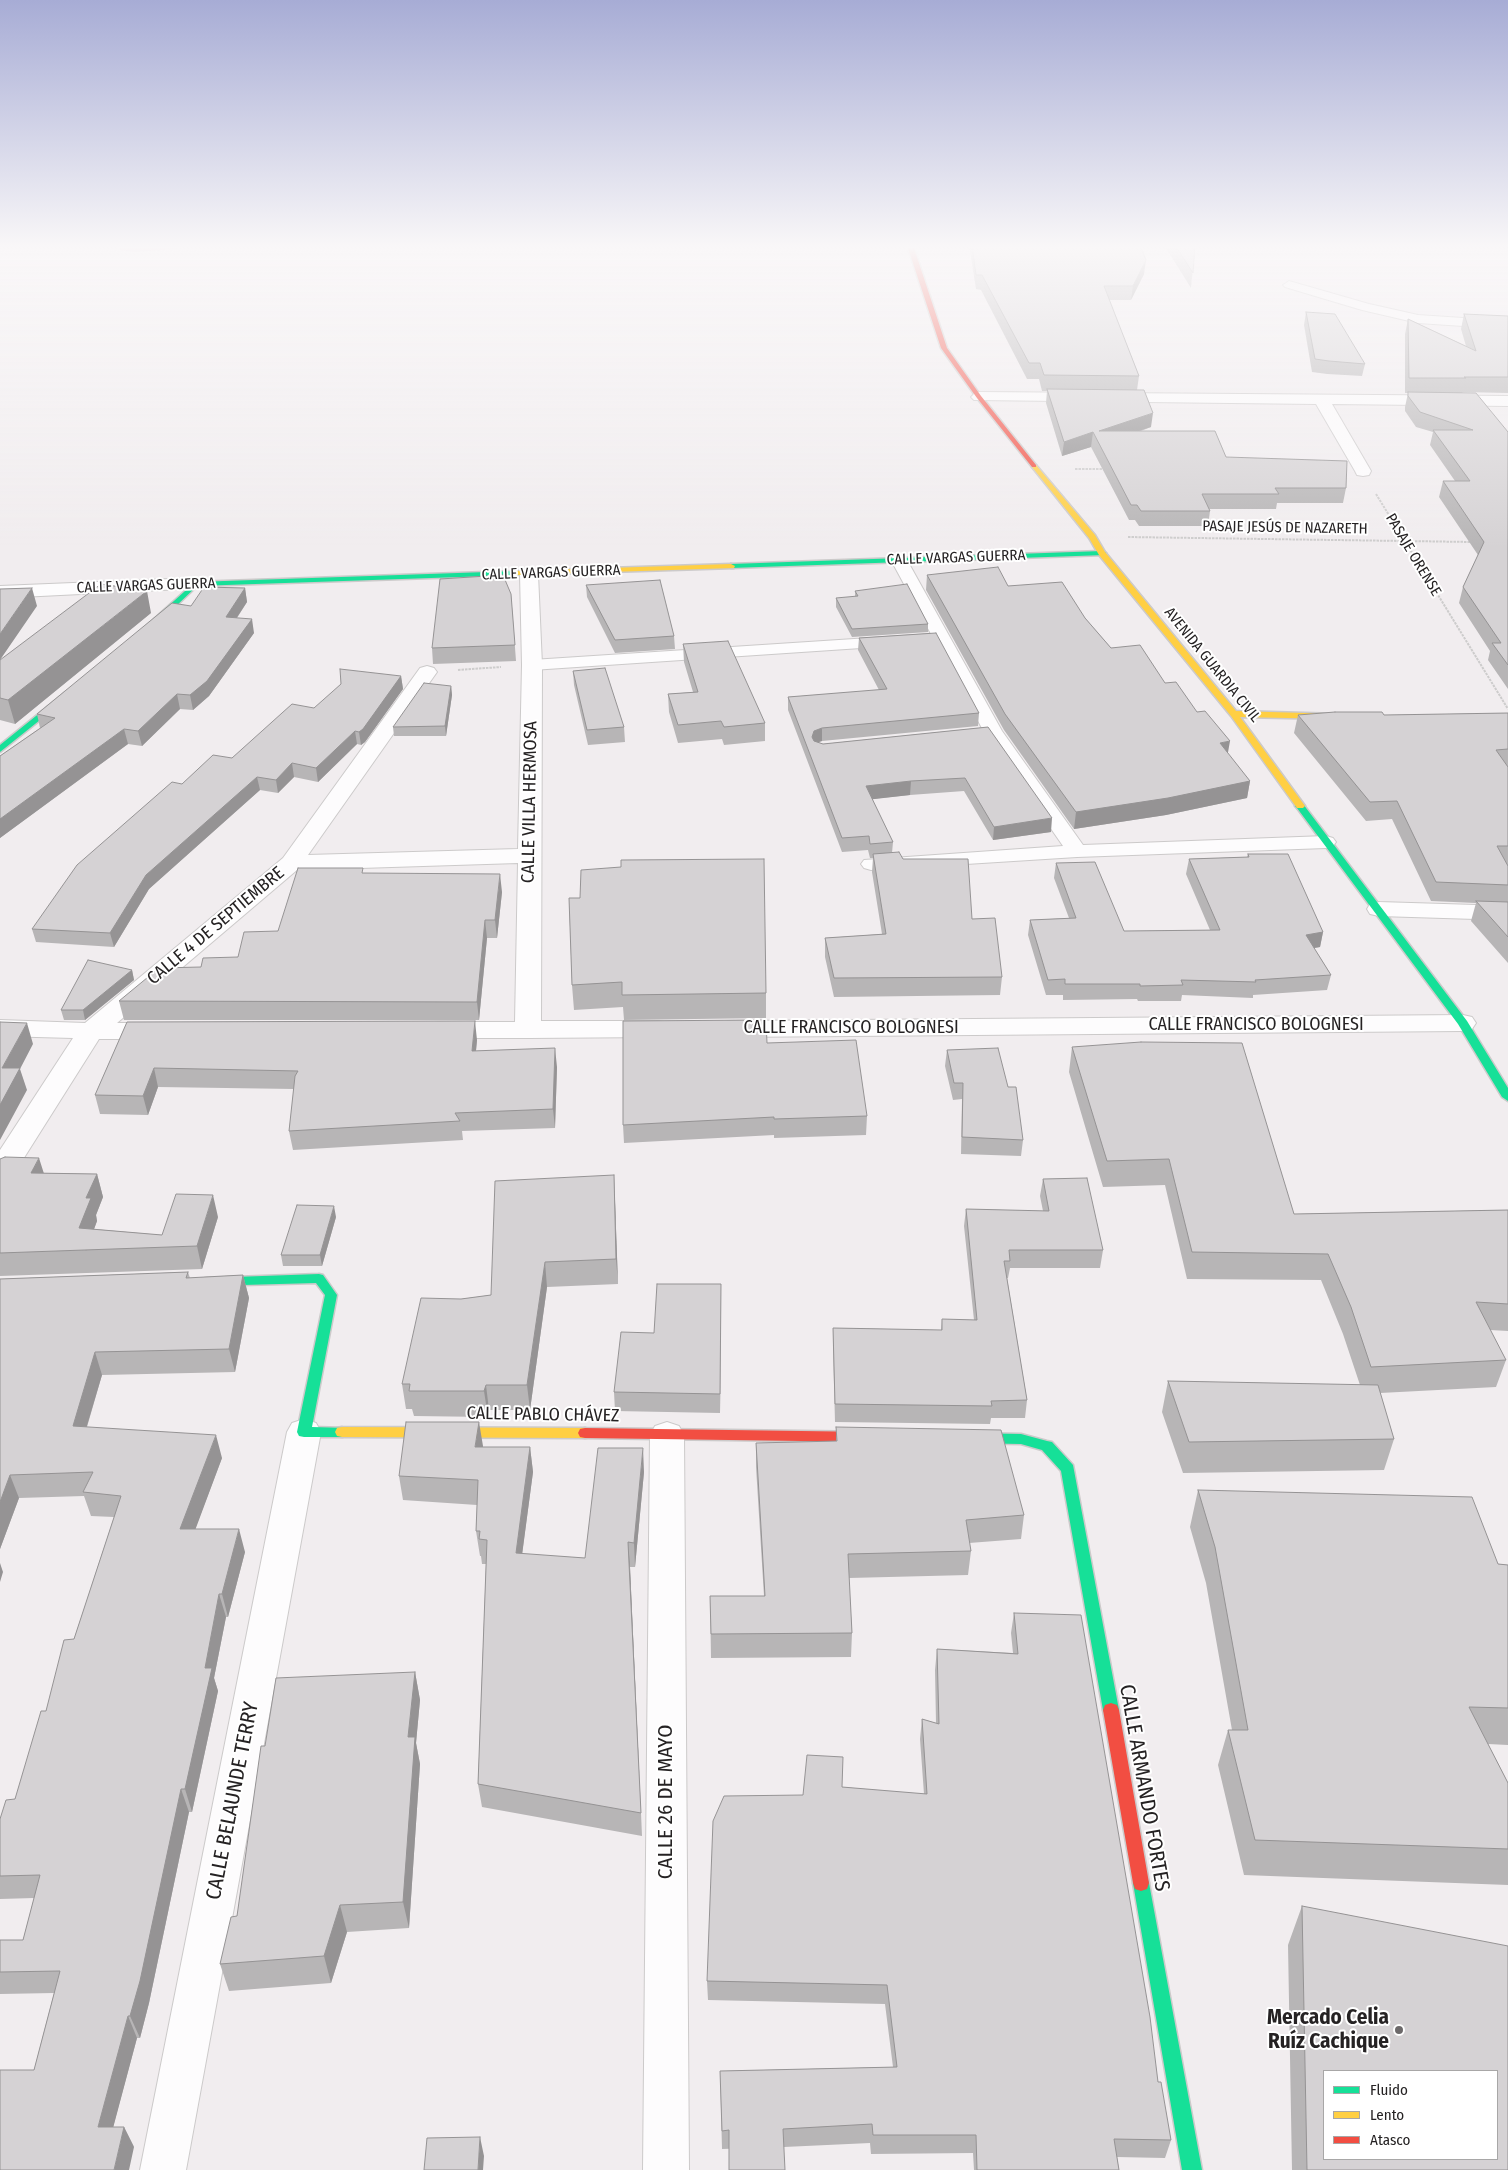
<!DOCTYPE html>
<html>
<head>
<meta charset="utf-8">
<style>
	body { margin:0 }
	#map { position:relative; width:1508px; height:2170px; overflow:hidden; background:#f1edef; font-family:"Fira Sans Condensed",sans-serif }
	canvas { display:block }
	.legend { position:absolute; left:1323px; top:2070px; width:175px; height:90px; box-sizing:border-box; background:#fff; border:1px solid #a8a7a7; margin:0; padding:6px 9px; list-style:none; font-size:15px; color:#252223 }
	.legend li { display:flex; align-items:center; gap:10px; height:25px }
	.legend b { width:25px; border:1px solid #a8a7a7 }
</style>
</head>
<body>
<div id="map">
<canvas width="1508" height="2170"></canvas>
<ul class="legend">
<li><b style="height:6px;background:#16e098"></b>Fluido</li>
<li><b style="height:6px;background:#ffcf43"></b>Lento</li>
<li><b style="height:6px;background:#f24e42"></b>Atasco</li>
</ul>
</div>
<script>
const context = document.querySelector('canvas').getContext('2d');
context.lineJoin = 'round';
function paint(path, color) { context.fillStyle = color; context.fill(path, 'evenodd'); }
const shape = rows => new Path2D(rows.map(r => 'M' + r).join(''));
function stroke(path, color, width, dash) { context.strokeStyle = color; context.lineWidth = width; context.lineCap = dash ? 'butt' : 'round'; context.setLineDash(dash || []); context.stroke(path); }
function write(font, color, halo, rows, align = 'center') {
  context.font = font + ' "Fira Sans Condensed",sans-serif'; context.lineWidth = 4; context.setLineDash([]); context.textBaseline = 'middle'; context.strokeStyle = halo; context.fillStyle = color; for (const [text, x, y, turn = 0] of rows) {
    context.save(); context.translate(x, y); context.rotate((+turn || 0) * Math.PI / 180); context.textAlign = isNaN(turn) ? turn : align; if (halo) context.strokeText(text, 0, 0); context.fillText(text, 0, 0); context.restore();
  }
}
paint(shape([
	[124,245,190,245,175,249,135,252,120,250,118,248]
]), '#e6a1b9');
const lane = shape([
	[1289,281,1369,304,1418,315,1508,321,1508,329,1418,323,1362,310,1285,287,1283,285,1289,281],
	[899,555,905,557,907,560,1002,731,1083,845,1326,836,1333,838,1336,842,1333,846,1326,848,1077,857,871,870,864,868,861,864,864,860,1063,846,984,732,936,643,532,670,526,669,523,665,526,661,532,660,931,634,891,560,893,557,899,555]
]);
const street = shape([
	[979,392,1508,396,1508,406,1332,404,1371,471,1369,475,1363,476,1357,475,1355,471,1316,404,974,400,971,397,974,394,979,392],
	[529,568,536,570,538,574,542,665,541,1021,659,1021,668,1023,672,1029,668,1035,659,1037,528,1038,439,1038,430,1036,426,1030,430,1024,439,1022,515,1022,518,863,297,870,117,1023,161,1023,170,1025,174,1031,170,1037,161,1039,99,1039,10,1180,0,1183,0,1150,73,1038,0,1036,0,1020,85,1023,283,858,420,668,427,666,434,668,437,672,308,855,518,849,522,665,520,574,522,570,529,568],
	[195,578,202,580,204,584,202,588,0,598,0,586,195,578],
	[1379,902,1508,906,1508,920,1379,916,1370,914,1367,909,1370,904,1379,902],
	[1463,1015,1472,1017,1476,1023,1472,1029,1463,1031,729,1037,720,1035,716,1029,720,1023,729,1021,1463,1015],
	[304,1419,316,1423,321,1432,186,2170,140,2170,287,1432,292,1423,304,1419],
	[667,1422,679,1426,684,1435,689,2170,643,2170,650,1435,655,1426,667,1422]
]);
const fast = shape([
	[1102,551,1106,553,1105,555,731,568,727,566,731,564,1102,551],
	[516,571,520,573,519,575,197,586,151,630,144,628,195,582,516,571],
	[67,691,71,694,70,696,0,752,0,745,67,691],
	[1300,803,1303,804,1467,1021,1508,1088,1508,1101,1502,1097,1458,1024,1297,808,1295,806,1300,803],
	[319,1274,323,1275,337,1295,312,1427,347,1428,349,1432,347,1436,342,1437,304,1437,299,1436,297,1432,325,1295,316,1283,206,1286,202,1285,200,1282,202,1279,206,1278,319,1274],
	[966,1433,1021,1434,1047,1441,1052,1442,1073,1465,1119,1710,1117,1715,1111,1717,1105,1715,1103,1710,1061,1471,1042,1450,1021,1444,966,1443,961,1442,959,1438,961,1434,966,1433],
	[1141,1875,1147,1877,1149,1883,1202,2170,1182,2170,1133,1883,1135,1877,1141,1875]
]);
const slow = shape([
	[1032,465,1036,465,1095,535,1105,552,1236,711,1338,714,1338,718,1335,719,1240,717,1305,806,1303,808,1297,808,1231,716,1099,555,1089,538,1032,467,1032,465],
	[731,564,735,566,734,568,516,575,512,573,516,571,731,564],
	[342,1427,585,1428,590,1429,592,1433,590,1437,585,1438,342,1437,337,1436,335,1432,337,1428,342,1427]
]);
const jam = shape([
	[907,245,913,245,947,348,981,396,1036,465,1036,467,1032,467,977,398,941,348,907,245],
	[585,1428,873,1432,878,1433,880,1437,878,1441,873,1442,585,1438,580,1437,578,1433,580,1429,585,1428],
	[1111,1703,1117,1705,1119,1710,1149,1883,1147,1889,1141,1891,1135,1889,1133,1883,1103,1710,1105,1705,1111,1703]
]);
stroke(lane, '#cccaca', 2);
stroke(street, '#cccaca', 2);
stroke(fast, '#cccaca', 3);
stroke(slow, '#cccaca', 3);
stroke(jam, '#cccaca', 3);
stroke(shape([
	[1075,469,1106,469],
	[1376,494,1508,709],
	[1128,537,1472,542],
	[458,670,501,667]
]), '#cdcccc', 2, [2.5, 1]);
paint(lane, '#fdfcfd');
paint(street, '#fdfcfd');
paint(fast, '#16e098');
paint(slow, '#ffcf43');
paint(jam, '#f24e42');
paint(shape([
	[969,245,1140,245,1144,274,1131,300,1109,300,1139,376,1137,390,1151,427,1141,431,1226,457,1346,488,1343,503,1277,503,1276,509,1209,509,1210,511,1208,526,1139,526,1135,520,1129,520,1091,447,1062,456,1046,403,1047,391,1042,391,1039,379,1027,379,981,290,976,289],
	[1164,245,1195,245,1191,288],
	[1306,312,1365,364,1362,376,1327,374,1312,372,1304,325],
	[1464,314,1508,316,1508,393,1462,392,1508,432,1508,689,1488,660,1490,651,1459,603,1463,587,1478,555,1439,497,1443,481,1455,481,1430,445,1433,432,1416,427,1405,411,1405,407,1408,393,1405,393,1405,334,1408,319,1466,346,1461,329],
	[927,575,1008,586,1085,618,1111,648,1165,683,1228,754,1250,781,1247,798,1166,815,1074,829,1004,730,926,590],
	[586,585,674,636,675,649,615,653,587,597],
	[245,588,247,602,237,618,254,633,209,696,193,710,180,709,142,746,128,744,0,838,0,756,40,728,37,714,191,606],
	[855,591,928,624,928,632,852,637,836,607,836,598,855,597],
	[511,594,516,661,433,664,432,648],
	[151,613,15,724,0,720,0,660],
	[859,638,979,713,978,726,822,741,818,742,823,744,988,727,1051,832,993,840,964,791,910,795,872,799,893,842,892,853,903,859,972,919,1002,977,1000,995,834,997,825,957,825,938,882,934,872,872,873,858,870,858,868,850,842,852,788,710,788,697,879,690,858,650],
	[683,644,765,723,765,741,724,745,722,739,678,743,669,712,668,694,693,692,684,662],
	[573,671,624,727,625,742,588,745,574,685],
	[401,676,403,689,365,742,361,745,357,744,318,782,294,777,278,793,260,790,149,889,114,947,36,942,32,929,182,784,232,758,314,708],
	[451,686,452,695,446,736,394,736,393,727],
	[1508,713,1508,963,1471,921,1476,903,1431,901,1392,819,1366,821,1294,733,1298,715,1384,715],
	[1248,854,1323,932,1320,947,1314,948,1331,975,1327,990,1253,995,1253,998,1182,995,1181,1001,1138,1001,1137,999,1063,1000,1063,995,1046,995,1028,935,1030,920,1069,918,1054,878,1056,863,1124,931,1210,930,1186,874,1189,859,1247,857],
	[364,873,502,892,497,938,487,938,479,1020,124,1020,119,1001,201,967,238,957,278,931],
	[569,898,766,993,766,1018,624,1020,623,1007,574,1010,572,985],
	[132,970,134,980,85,1020,64,1020,61,1010],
	[127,1022,477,1040,476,1051,557,1067,555,1128,462,1131,463,1140,293,1150,289,1131,294,1089,158,1087,148,1115,100,1114,95,1095],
	[767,1043,867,1116,866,1135,774,1138,774,1135,624,1143,623,1125],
	[1072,1047,1294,1214,1508,1210,1508,1331,1490,1330,1506,1360,1496,1387,1380,1393,1394,1439,1384,1470,1183,1473,1162,1412,1168,1381,1360,1385,1343,1334,1321,1280,1187,1279,1165,1185,1103,1187,1069,1072],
	[947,1050,1023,1140,1021,1156,961,1154,962,1099,953,1100,945,1066],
	[0,1159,44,1173,97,1174,103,1197,96,1215,97,1221,94,1229,162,1235,218,1217,202,1269,0,1276],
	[614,1175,618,1284,547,1287,530,1410,489,1410,488,1417,414,1416,412,1409,406,1409,402,1384,461,1299,491,1295],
	[1043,1179,1103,1250,1100,1268,1010,1268,1008,1278,1007,1278,1027,1400,1025,1418,991,1418,990,1424,835,1422,833,1346,833,1328,941,1330,942,1319,974,1320,964,1226,966,1209,1043,1211,1040,1196],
	[336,1217,322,1266,283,1266,281,1255],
	[188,1272,190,1278,243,1275,249,1298,235,1372,102,1375,87,1427,222,1458,195,1529,245,1552,228,1617,226,1617,214,1678,218,1691,192,1812,189,1812,149,2003,140,2038,137,2038,113,2127,124,2127,134,2147,34,2070,54,1993,0,1994,0,1940,23,1940,34,1898,0,1899,0,1819,15,1799,46,1711,74,1639,114,1517,91,1516,84,1496,19,1498,0,1549,0,1279],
	[721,1284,720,1413,615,1411,614,1392,654,1333],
	[836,1427,1024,1515,1021,1539,969,1543,971,1551,968,1575,849,1578,852,1633,851,1657,711,1658,710,1596,764,1596,756,1467,756,1443,836,1441],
	[483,1446,483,1447,530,1447,533,1472,522,1554,585,1558,644,1472,635,1567,630,1567,642,1836,482,1807,478,1784,486,1564,482,1564,481,1556,480,1556,476,1531,477,1505,403,1500,399,1476],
	[1198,1490,1498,1564,1508,1565,1508,1745,1488,1744,1508,1783,1508,1885,1244,1875,1218,1765,1228,1730,1232,1730,1206,1583,1190,1527],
	[1014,1613,1158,2082,1171,2140,1165,2158,1117,2157,1119,2170,974,2170,973,2153,871,2154,870,2143,784,2147,722,2149,720,2071,893,2067,885,2004,708,2000,707,1981,803,1795,842,1787,924,1794,920,1739,922,1719,936,1723,935,1670,937,1649,1013,1653,1011,1633],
	[415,1672,420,1700,416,1743,420,1764,409,1928,347,1932,331,1983,229,1991,220,1964,237,1916,265,1746],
	[1302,1906,1508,2170,1292,2170,1288,1945]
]), '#b7b5b6');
paint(shape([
	[1146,260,1144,274,1131,300,1133,286],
	[1153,413,1151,427,1099,444,1099,431],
	[1093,432,1091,447,1062,456,1064,442],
	[32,588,37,606,0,660,0,634],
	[245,588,247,602,228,631,226,617],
	[147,591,151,613,15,724,8,700],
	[252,619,254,633,209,696,193,710,190,695],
	[401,676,403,689,365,742,361,745,359,732],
	[451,686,452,695,446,736,445,726],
	[177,694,180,709,142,746,138,731],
	[822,728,822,741,813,744,812,737,814,731],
	[124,729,128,744,0,838,0,819],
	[355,731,357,744,318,782,316,768],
	[1230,741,1227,758,1220,743],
	[292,763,294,777,278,793,276,780],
	[257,777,260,790,149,889,114,947,110,933,146,875],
	[911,781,910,795,866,800,866,786],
	[1250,781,1247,798,1166,815,1074,829,1076,812],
	[1052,818,1051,832,993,840,994,827],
	[500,874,502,892,497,938,495,920],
	[485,920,487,938,479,1020,477,1002],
	[1323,932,1320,947,1302,950,1306,935],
	[132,970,134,980,85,1020,83,1010],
	[475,1021,477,1040,474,1070,472,1051],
	[27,1023,33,1044,20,1069,27,1090,0,1140,0,1105,2,1068],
	[555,1048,557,1067,555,1128,553,1109],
	[154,1068,158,1087,148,1115,143,1096],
	[39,1158,46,1180,31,1173],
	[97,1174,103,1197,96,1215,97,1221,86,1251,79,1228,86,1198],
	[614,1175,615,1200,618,1284,616,1259],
	[213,1195,218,1217,202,1269,197,1246],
	[334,1206,336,1217,322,1266,320,1255],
	[545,1262,547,1287,530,1410,527,1385],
	[243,1275,249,1298,235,1372,229,1349],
	[721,1284,721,1303,720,1413,720,1394],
	[95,1352,102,1375,80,1449,73,1426],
	[486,1385,489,1410,488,1417,484,1391],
	[479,1422,483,1446,478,1472,475,1447],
	[216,1435,222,1458,187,1552,180,1529],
	[530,1447,533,1472,519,1578,516,1553],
	[643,1448,644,1472,635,1567,634,1543],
	[10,1475,19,1498,0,1549,0,1502],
	[239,1529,245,1552,228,1617,222,1594],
	[628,1542,630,1567,642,1836,641,1813],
	[0,1563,3,1572,0,1582],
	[219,1594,226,1617,214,1678,218,1691,192,1812,185,1789,205,1668],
	[415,1672,420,1700,416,1743,420,1764,409,1928,403,1902,408,1737],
	[181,1789,189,1812,149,2003,140,2038,130,2016],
	[340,1905,347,1932,331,1983,324,1956],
	[128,2016,137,2038,108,2147,98,2127],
	[124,2127,134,2147,129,2170,114,2170],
	[480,2137,484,2156,483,2170,478,2170]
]), '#959394');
const building = shape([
	[972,245,1140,245,1146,260,1133,286,1104,286,1139,376,1044,375,1040,363,1029,363,982,275,976,275,972,245],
	[1175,245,1195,245,1193,273,1175,245],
	[1306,312,1335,314,1365,364,1329,361,1315,359,1306,312],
	[1464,314,1508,316,1508,377,1464,377,1466,378,1409,378,1408,319,1476,351,1464,314],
	[1047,389,1144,390,1153,413,1099,431,1215,431,1226,457,1347,461,1346,488,1275,488,1279,494,1202,494,1210,511,1141,511,1137,505,1131,505,1093,432,1064,442,1047,389],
	[1408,392,1476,393,1508,432,1508,665,1492,643,1501,643,1463,587,1484,542,1443,481,1470,481,1433,430,1473,430,1420,412,1408,396,1408,392],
	[998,567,1008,586,1062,582,1085,618,1111,648,1140,645,1165,683,1176,682,1197,712,1205,711,1230,741,1220,743,1250,781,1168,798,1076,812,1005,714,927,575,998,567],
	[503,575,511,594,515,645,432,648,440,579,503,575],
	[660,580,674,636,615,640,586,585,660,580],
	[101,584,147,591,8,700,0,698,0,660,101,584],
	[907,584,928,624,852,629,836,598,858,596,855,591,907,584],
	[204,587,245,588,226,617,252,619,207,681,190,695,177,694,138,731,124,729,0,819,0,756,55,718,37,714,172,603,191,606,204,587],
	[32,588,0,634,0,589,32,588],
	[936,633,979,713,822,728,814,731,812,737,814,741,823,744,988,727,1052,818,994,827,965,778,911,781,866,786,893,842,870,844,869,836,842,838,788,697,887,689,859,638,936,633],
	[728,641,765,723,724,727,721,721,678,725,668,694,698,692,683,644,728,641],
	[605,668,624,727,587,730,573,671,605,668],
	[340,669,401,676,363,729,359,732,355,731,316,768,292,763,276,780,257,777,146,875,110,933,32,929,77,865,172,782,182,784,213,755,232,758,292,704,314,708,341,684,340,669],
	[424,683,451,686,445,726,393,727,424,683],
	[1335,712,1382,712,1384,715,1508,713,1508,749,1496,750,1508,767,1508,846,1497,846,1508,866,1508,885,1436,882,1397,801,1370,802,1298,715,1335,712],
	[899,852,903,859,968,859,972,919,995,918,1002,977,834,978,825,938,886,934,873,854,899,852],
	[1248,854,1288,854,1323,932,1306,935,1331,975,1255,980,1256,982,1181,980,1183,985,1140,986,1140,984,1065,984,1065,979,1048,980,1030,920,1076,918,1056,863,1095,862,1124,931,1220,930,1189,859,1249,857,1248,854],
	[764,859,766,993,622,995,622,982,572,985,569,898,580,898,581,870,621,867,621,860,764,859],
	[298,868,363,868,362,873,500,874,495,920,485,920,477,1002,119,1001,159,968,201,967,203,958,238,957,244,932,278,931,298,868],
	[1476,901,1508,902,1508,937,1476,901],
	[88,960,132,970,83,1010,61,1010,88,960],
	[766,1020,767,1043,856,1040,867,1116,774,1119,774,1117,623,1125,623,1021,766,1020],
	[475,1021,472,1051,555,1048,553,1109,455,1113,460,1121,289,1131,295,1076,298,1071,154,1068,143,1096,95,1095,127,1022,475,1021],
	[0,1022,27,1023,2,1068,20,1068,0,1105,0,1022],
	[1141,1042,1242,1043,1294,1214,1508,1210,1508,1304,1476,1302,1506,1360,1371,1367,1351,1307,1328,1254,1192,1252,1169,1159,1107,1161,1072,1047,1141,1042],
	[998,1048,1008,1087,1016,1087,1023,1140,962,1137,963,1083,954,1083,947,1050,998,1048],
	[5,1157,39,1158,31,1173,97,1174,86,1198,91,1198,79,1228,162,1235,176,1194,213,1195,197,1246,0,1253,0,1159,5,1157],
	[614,1175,616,1259,545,1262,527,1385,486,1385,484,1391,409,1391,410,1384,402,1384,421,1298,461,1299,491,1295,495,1181,614,1175],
	[1087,1178,1103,1250,1009,1250,1010,1261,1004,1261,1027,1400,991,1401,992,1406,835,1404,833,1328,942,1330,942,1319,977,1320,966,1209,1049,1211,1043,1179,1087,1178],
	[297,1205,334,1206,320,1255,281,1255,297,1205],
	[188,1272,186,1278,243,1275,229,1349,95,1352,73,1426,216,1435,180,1529,239,1529,222,1594,219,1594,205,1668,212,1668,185,1789,181,1789,140,1981,130,2016,128,2016,98,2127,124,2127,114,2170,0,2170,0,2070,34,2070,60,1971,0,1972,0,1940,23,1940,40,1875,0,1876,0,1819,6,1800,15,1799,41,1711,46,1711,64,1640,74,1639,121,1496,83,1492,93,1472,10,1475,0,1502,0,1279,188,1272],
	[657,1284,721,1284,720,1394,614,1392,621,1332,654,1333,657,1284],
	[1168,1381,1378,1385,1394,1439,1189,1442,1168,1381],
	[406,1422,479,1422,475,1447,530,1447,516,1553,585,1558,598,1448,643,1448,634,1543,628,1542,641,1813,478,1784,487,1540,479,1539,480,1531,476,1531,478,1480,399,1476,406,1422],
	[836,1427,1001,1430,1024,1515,966,1520,971,1551,848,1554,852,1633,711,1634,710,1596,765,1596,756,1443,837,1441,836,1427],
	[1198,1490,1472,1497,1498,1564,1508,1565,1508,1708,1469,1707,1508,1783,1508,1849,1255,1840,1228,1730,1248,1730,1215,1547,1198,1490],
	[1014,1613,1081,1615,1150,2017,1158,2082,1161,2082,1171,2140,1114,2139,1119,2170,977,2170,976,2135,873,2135,872,2124,783,2129,785,2170,729,2170,729,2130,722,2131,720,2071,897,2067,887,1985,707,1981,713,1821,724,1796,803,1795,807,1755,843,1757,842,1787,927,1794,922,1719,939,1724,937,1649,1018,1654,1014,1613],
	[415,1672,408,1737,415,1737,403,1902,340,1905,324,1956,220,1964,231,1917,237,1916,261,1746,265,1746,276,1678,415,1672],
	[1302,1906,1508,1946,1508,2170,1307,2170,1302,1906],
	[1324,2071,1497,2071,1497,2159,1324,2159,1324,2071],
	[480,2137,478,2170,424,2170,427,2138,480,2137]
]);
paint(building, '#d5d2d4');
stroke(building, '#959394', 1);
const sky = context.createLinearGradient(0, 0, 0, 549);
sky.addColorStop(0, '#a7acd5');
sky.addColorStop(0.45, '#f9f7f8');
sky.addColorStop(1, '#f9f7f800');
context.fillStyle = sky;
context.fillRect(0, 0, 1508, 549);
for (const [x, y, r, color] of [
	[1399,2030,5,"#6c696a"]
]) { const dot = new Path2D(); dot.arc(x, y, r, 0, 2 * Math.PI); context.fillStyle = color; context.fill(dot); stroke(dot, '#fff', 2); }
write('15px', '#252223', '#fff', [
	["PASAJE JESÚS DE NAZARETH",1285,528,1],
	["PASAJE ORENSE",1413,555,59],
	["CALLE VARGAS GUERRA",956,558,-2],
	["CALLE VARGAS GUERRA",551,573,-2],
	["CALLE VARGAS GUERRA",146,586,-2],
	["AVENIDA GUARDIA CIVIL",1212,665,51]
]);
write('18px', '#252223', '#fff', [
	["CALLE VILLA HERMOSA",530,802,-89],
	["CALLE 4 DE SEPTIEMBRE",216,926,-40],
	["CALLE FRANCISCO BOLOGNESI",1256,1025],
	["CALLE FRANCISCO BOLOGNESI",851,1028],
	["CALLE PABLO CHÁVEZ",543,1415,1]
]);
write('21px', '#252223', '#fff', [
	["CALLE ARMANDO FORTES",1144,1788,80],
	["CALLE BELAUNDE TERRY",233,1801,-79],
	["CALLE 26 DE MAYO",666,1802,-90]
]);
write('bold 21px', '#252223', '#fff', [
	["Mercado Celia",1389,2018],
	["Ruíz Cachique",1389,2042]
], 'right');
</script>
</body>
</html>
